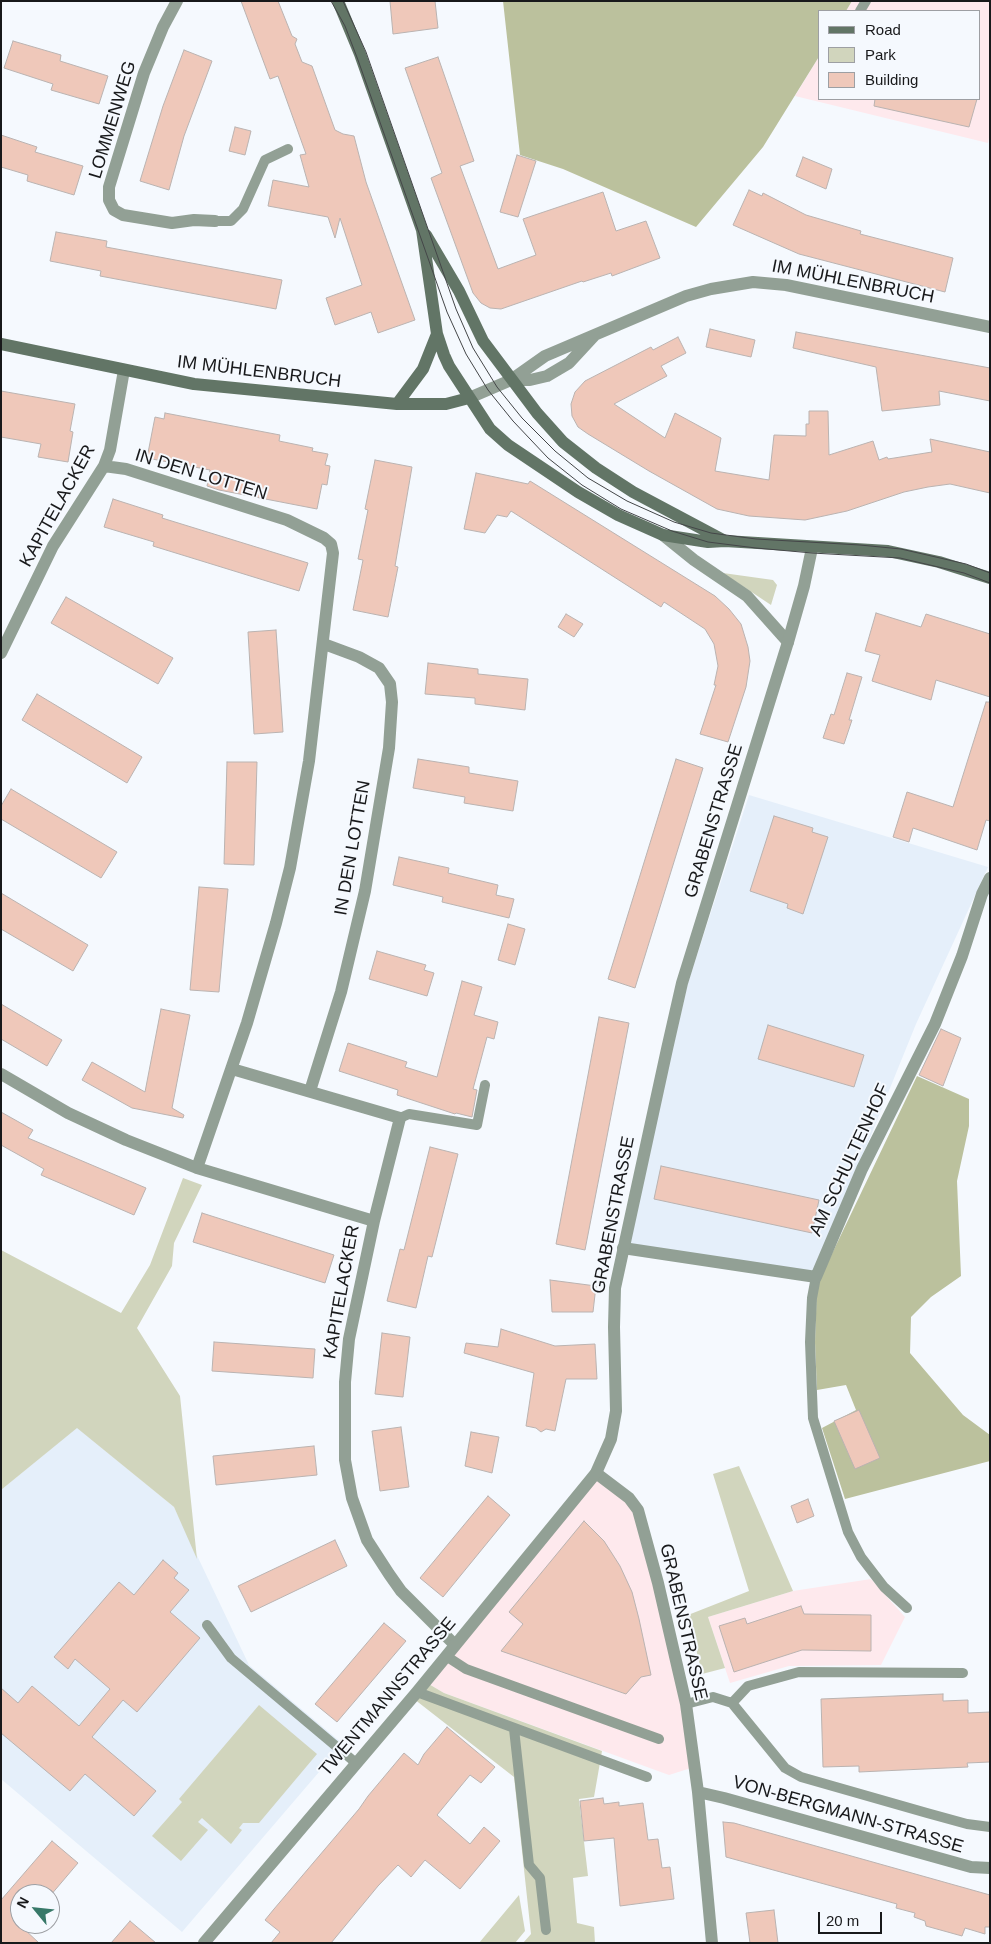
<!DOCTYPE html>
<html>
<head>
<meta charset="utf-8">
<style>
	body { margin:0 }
	#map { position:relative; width:991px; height:1944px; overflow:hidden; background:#f5f9fe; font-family:Helvetica,sans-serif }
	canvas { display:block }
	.frame { position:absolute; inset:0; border:2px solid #18191b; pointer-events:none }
	.legend { position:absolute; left:818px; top:10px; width:162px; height:90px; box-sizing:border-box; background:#f5f9fe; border:1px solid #9d9fa3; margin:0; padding:6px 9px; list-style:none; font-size:15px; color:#18191b }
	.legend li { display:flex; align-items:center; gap:10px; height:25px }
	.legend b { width:25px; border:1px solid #9d9fa3 }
	.north { position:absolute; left:10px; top:1884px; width:50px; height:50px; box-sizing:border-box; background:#f5f9fe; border:1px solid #9d9fa3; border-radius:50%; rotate:298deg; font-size:14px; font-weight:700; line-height:20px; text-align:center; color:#18191b }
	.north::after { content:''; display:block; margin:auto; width:18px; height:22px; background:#387969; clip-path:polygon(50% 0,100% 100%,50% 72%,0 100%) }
	.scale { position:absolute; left:818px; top:1912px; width:64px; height:22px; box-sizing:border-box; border:2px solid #18191b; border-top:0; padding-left:6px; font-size:15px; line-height:18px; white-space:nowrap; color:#18191b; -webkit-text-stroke:4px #f5f9fe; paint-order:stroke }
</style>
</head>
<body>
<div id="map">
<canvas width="991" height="1944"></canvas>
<div class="frame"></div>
<ul class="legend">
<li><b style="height:6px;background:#627566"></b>Road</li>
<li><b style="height:14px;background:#d1d5bd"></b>Park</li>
<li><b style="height:14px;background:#efc8ba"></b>Building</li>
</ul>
<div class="north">N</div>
<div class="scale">20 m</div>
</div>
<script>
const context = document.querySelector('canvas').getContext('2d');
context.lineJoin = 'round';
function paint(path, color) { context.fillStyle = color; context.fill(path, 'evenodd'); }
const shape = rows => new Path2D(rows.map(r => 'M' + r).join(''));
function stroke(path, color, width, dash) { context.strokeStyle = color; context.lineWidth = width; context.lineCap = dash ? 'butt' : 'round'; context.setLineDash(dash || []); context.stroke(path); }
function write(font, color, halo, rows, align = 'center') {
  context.font = font + ' Helvetica,sans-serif'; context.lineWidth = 4; context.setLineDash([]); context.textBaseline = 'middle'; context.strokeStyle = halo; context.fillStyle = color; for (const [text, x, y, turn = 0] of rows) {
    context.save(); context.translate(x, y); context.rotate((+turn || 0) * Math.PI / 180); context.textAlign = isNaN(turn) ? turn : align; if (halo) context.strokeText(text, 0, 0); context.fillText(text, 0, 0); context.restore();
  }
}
paint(shape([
	[852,1,990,1,990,132,988,143,795,96,820,55,820,99,980,99,980,11,846,11],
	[598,1478,620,1495,635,1513,681,1699,691,1768,669,1775,444,1693,427,1683],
	[871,1579,905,1617,881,1665,789,1666,730,1683,708,1617,793,1591]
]), '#fee9ed');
paint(shape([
	[749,795,988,867,916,1024,815,1273,627,1245,688,983],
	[77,1427,174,1507,249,1665,343,1744,182,1932,1,1779,1,1490]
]), '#e5effa');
paint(shape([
	[723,573,773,580,777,585,771,605],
	[183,1178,202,1185,174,1243,172,1266,137,1328,180,1396,197,1559,174,1507,77,1428,1,1490,1,1250,121,1313,150,1265],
	[739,1466,793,1591,708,1617,725,1668,702,1674,688,1615,749,1591,713,1474],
	[427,1683,444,1693,602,1751,594,1797,579,1799,588,1876,573,1878,577,1923,594,1927,595,1943,523,1943,531,1934,514,1777,414,1699],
	[259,1705,317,1754,259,1823,243,1823,239,1828,242,1830,231,1844,202,1818,198,1822,208,1830,181,1861,152,1836,182,1802,179,1799],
	[519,1895,525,1931,515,1943,479,1943]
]), '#d1d5bd');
paint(shape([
	[503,1,852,1,846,11,820,11,820,55,763,147,696,227,563,169,520,155],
	[917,1076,969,1099,969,1126,957,1181,961,1276,931,1297,911,1317,910,1353,963,1415,990,1435,990,1461,845,1499,822,1428,856,1410,846,1385,817,1390,815,1342,817,1285]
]), '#bbc19d');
const building = shape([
	[241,1,278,1,292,36,297,39,295,44,302,62,312,66,335,130,343,134,354,136,366,182,415,320,378,333,371,312,335,325,326,298,362,285,340,218,335,238,328,217,268,206,273,180,309,187,300,155,306,154,278,76,270,79,241,1],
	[390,1,435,1,438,28,393,34,390,1],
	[13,41,61,55,60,61,108,76,99,104,51,90,53,84,4,68,13,41],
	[184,50,212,61,184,136,169,190,140,181,163,106,184,50],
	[438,57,474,161,460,166,498,269,536,255,523,219,603,192,616,231,646,221,660,258,612,276,611,273,583,282,582,281,501,309,490,308,481,303,473,293,431,178,442,173,405,68,438,57],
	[875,99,977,99,969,127,874,106,875,99],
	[235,127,251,131,245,155,229,151,235,127],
	[1,135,37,147,35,152,83,166,74,195,27,181,28,175,1,167,1,135],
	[517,155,536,161,518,217,500,212,517,155],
	[803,157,832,169,826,189,796,176,803,157],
	[749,190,762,196,763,193,806,215,861,231,860,234,953,258,945,292,799,254,733,225,749,190],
	[56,232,107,241,106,247,282,280,276,309,100,276,101,271,50,261,56,232],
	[710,329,755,340,751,357,706,347,710,329],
	[796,332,990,368,990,401,939,391,940,405,882,411,876,367,793,348,796,332],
	[678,337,686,353,661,366,667,376,614,404,665,438,675,413,721,438,715,471,769,480,774,435,806,436,806,424,809,424,809,411,828,411,829,455,873,441,879,460,887,457,888,459,932,452,930,439,990,452,990,493,950,484,928,487,904,492,847,511,805,520,749,516,717,509,649,471,588,434,578,427,572,416,571,404,575,392,585,381,651,347,653,350,678,337],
	[1,391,75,404,70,431,73,432,68,462,38,457,41,444,1,437,1,391],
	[165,413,280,435,279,441,313,448,312,451,328,454,325,465,330,466,327,485,322,484,317,509,219,490,207,486,210,470,147,458,155,417,164,419,165,413],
	[375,460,412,467,395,566,398,567,388,617,353,610,363,560,358,559,368,510,365,509,375,460],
	[476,473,528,484,530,481,715,596,729,609,741,624,748,647,750,661,746,687,728,742,700,734,716,685,714,685,718,666,714,644,705,629,664,602,661,607,511,511,507,517,497,515,485,533,464,529,476,473],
	[113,499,163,515,162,518,308,563,299,591,153,546,154,542,104,527,113,499],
	[66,597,173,658,158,684,51,623,66,597],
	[876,613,921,627,926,614,990,634,990,697,936,680,931,700,872,681,880,655,865,651,876,613],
	[566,614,583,624,574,637,558,627,566,614],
	[276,630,283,732,254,734,248,632,276,630],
	[428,663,478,669,478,674,528,679,525,710,475,704,475,698,425,694,428,663],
	[847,673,862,677,849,720,852,720,844,744,823,738,831,714,834,715,847,673],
	[37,694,142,757,127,783,22,720,37,694],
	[986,702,990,702,990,821,986,820,977,850,913,828,909,842,893,837,907,792,953,807,986,702],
	[418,759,469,767,469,773,518,781,513,811,464,803,465,797,413,788,418,759],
	[676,759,703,768,635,988,608,979,676,759],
	[227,762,257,762,254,865,224,864,227,762],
	[11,789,117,852,101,878,1,819,1,806,11,789],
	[774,816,813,828,812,832,828,837,803,914,787,908,788,904,750,891,774,816],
	[399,857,449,868,448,873,498,885,496,895,514,899,509,918,442,902,443,897,393,885,399,857],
	[199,887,228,889,219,992,190,990,199,887],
	[1,893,88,945,73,971,1,929,1,893],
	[508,924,525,929,515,965,498,960,508,924],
	[377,951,426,965,424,970,434,973,427,996,369,979,377,951],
	[462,981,482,987,474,1015,498,1022,494,1039,487,1037,473,1089,477,1090,472,1117,456,1113,455,1114,397,1095,398,1090,339,1071,348,1043,407,1062,405,1067,437,1077,462,981],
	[1,1004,62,1040,47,1066,1,1039,1,1004],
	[161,1009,190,1015,172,1108,184,1115,183,1118,132,1108,82,1080,92,1062,145,1092,161,1009],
	[599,1017,629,1023,585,1250,556,1244,599,1017],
	[768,1025,864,1055,854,1087,758,1059,768,1025],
	[941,1029,961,1038,943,1086,919,1075,941,1029],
	[1,1112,33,1130,28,1138,146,1188,134,1215,41,1175,44,1169,1,1145,1,1112],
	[430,1147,458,1154,432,1257,428,1256,416,1308,387,1301,400,1249,404,1250,430,1147],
	[661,1166,819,1200,812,1233,654,1199,661,1166],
	[202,1213,334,1255,325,1283,193,1242,202,1213],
	[550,1280,596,1286,593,1312,552,1312,550,1280],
	[501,1329,555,1346,595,1344,597,1379,566,1379,555,1431,546,1429,541,1432,536,1428,526,1426,534,1373,464,1353,466,1343,498,1347,501,1329],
	[382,1333,410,1337,403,1397,375,1394,382,1333],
	[214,1342,315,1349,313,1378,212,1371,214,1342],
	[859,1410,880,1458,855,1469,834,1421,859,1410],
	[401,1427,409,1487,380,1491,372,1431,401,1427],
	[471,1432,499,1437,492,1473,465,1466,471,1432],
	[314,1446,317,1475,216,1485,213,1456,314,1446],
	[488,1496,510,1515,443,1597,420,1578,488,1496],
	[808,1499,814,1516,797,1523,791,1506,808,1499],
	[584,1521,604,1541,620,1566,632,1592,639,1619,651,1675,641,1677,626,1694,501,1651,523,1624,509,1612,584,1521],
	[335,1540,347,1566,251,1612,238,1586,335,1540],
	[163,1560,178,1573,174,1578,189,1590,170,1612,200,1638,137,1712,123,1700,92,1737,156,1791,134,1816,85,1774,70,1791,1,1733,1,1688,18,1703,32,1686,79,1726,110,1689,75,1659,68,1669,54,1657,119,1582,134,1595,163,1560],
	[801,1606,804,1614,871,1615,871,1651,802,1650,734,1672,719,1626,745,1618,747,1624,801,1606],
	[384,1623,406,1641,337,1722,315,1704,384,1623],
	[943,1694,943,1701,968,1700,968,1713,990,1712,990,1762,967,1763,968,1767,859,1772,859,1766,823,1767,821,1699,943,1694],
	[447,1727,495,1767,481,1783,470,1775,437,1815,470,1844,484,1827,500,1841,460,1889,425,1860,411,1877,398,1865,378,1886,331,1943,271,1943,280,1932,265,1920,274,1909,359,1809,368,1796,404,1753,418,1765,424,1754,447,1727],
	[603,1798,604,1804,619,1802,619,1806,643,1803,648,1840,658,1839,662,1868,670,1867,674,1899,620,1906,614,1838,584,1841,580,1801,603,1798],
	[723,1822,734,1823,990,1895,990,1927,985,1927,985,1934,965,1928,962,1936,926,1926,925,1921,914,1917,915,1913,896,1908,897,1904,726,1857,723,1822],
	[52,1841,78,1863,50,1896,50,1894,20,1894,20,1924,26,1924,23,1928,39,1943,1,1943,1,1900,52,1841],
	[774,1910,778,1943,750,1943,746,1913,774,1910],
	[130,1921,156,1943,111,1943,130,1921]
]);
paint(building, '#efc8ba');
stroke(building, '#bab3b1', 1);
stroke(shape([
	[860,11,866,1],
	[215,221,231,221,243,209,265,160,288,149],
	[400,1118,409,1114,477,1125,485,1085],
	[816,1277,812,1298,810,1342,813,1418,848,1532,861,1557,884,1587,907,1608],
	[207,1625,231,1658,356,1763],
	[446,1656,466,1669,659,1739],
	[417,1692,647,1777],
	[732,1703,748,1686,799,1672,963,1673],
	[686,1704,713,1697,732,1703,785,1768,801,1777,927,1813,967,1824,990,1827],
	[514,1729,529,1865,540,1878,546,1930]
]), '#92a095', 10);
stroke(shape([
	[177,1,163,27,144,73,109,187,109,200,114,210,123,215,172,223,194,220,215,221],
	[104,466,126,469,287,520,324,538,331,544,333,553,309,761,290,868,276,923,247,1023,197,1168],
	[663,535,694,560,747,596,788,642],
	[1,653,53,546,104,466,110,450,124,370],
	[232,1069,400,1118,374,1221],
	[1,1074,68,1113,126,1140,197,1168,374,1221,349,1339,345,1382,345,1460,352,1498,367,1540,389,1574,401,1591,455,1645],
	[310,1091,341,992,365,891,389,748,392,702,390,684,379,668,359,657,324,644],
	[623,1248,816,1277,862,1169,935,1024,962,956,982,894,990,878],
	[596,1473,629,1498,638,1510,658,1583,686,1704,698,1792,712,1943],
	[698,1792,724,1798,971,1867,990,1868]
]), '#92a095', 12);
stroke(shape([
	[511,380,530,380,547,376,569,363,594,336],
	[469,398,511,380,545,356,686,296,711,289,753,282,786,285,990,327],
	[204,1943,417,1692,596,1473,611,1439,616,1411,614,1327,615,1288,667,1049,682,983,788,642,804,586,812,548]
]), '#92a095', 12);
stroke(shape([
	[338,1,360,54,422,230,437,334,444,355,449,366,490,429,508,445,578,492,618,515,663,535,708,542,725,541,888,551,939,562,990,578],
	[426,235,459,291,483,341,537,413,563,442,596,468,633,492,725,541],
	[1,344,194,384,397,404,446,404,469,398],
	[397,404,423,369,437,334]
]), '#627566', 12);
stroke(shape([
	[331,1,345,26,358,60,447,312,466,354,488,390,513,421,548,458,582,485,621,509,672,531,708,542,756,548,812,553,900,558,964,573,990,583],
	[343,1,366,52,456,309,473,348,497,387,522,418,555,451,588,478,627,501,674,522,711,533,756,539,860,545,901,549,966,564,990,573]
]), '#444648', 1);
write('18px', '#18191b', '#f5f9fe', [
	["LOMMENWEG",113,120,-73],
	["IM MÜHLENBRUCH",853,282,11],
	["IM MÜHLENBRUCH",259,372,7],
	["IN DEN LOTTEN",201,475,17],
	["KAPITELACKER",58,506,-61],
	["GRABENSTRASSE",714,821,-73],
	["IN DEN LOTTEN",353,848,-80],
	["AM SCHULTENHOF",850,1160,-65],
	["GRABENSTRASSE",614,1215,-79],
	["KAPITELACKER",342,1292,-80],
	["GRABENSTRASSE",683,1622,77],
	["TWENTMANNSTRASSE",388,1697,-50],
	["VON-BERGMANN-STRASSE",848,1815,16]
]);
</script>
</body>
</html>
